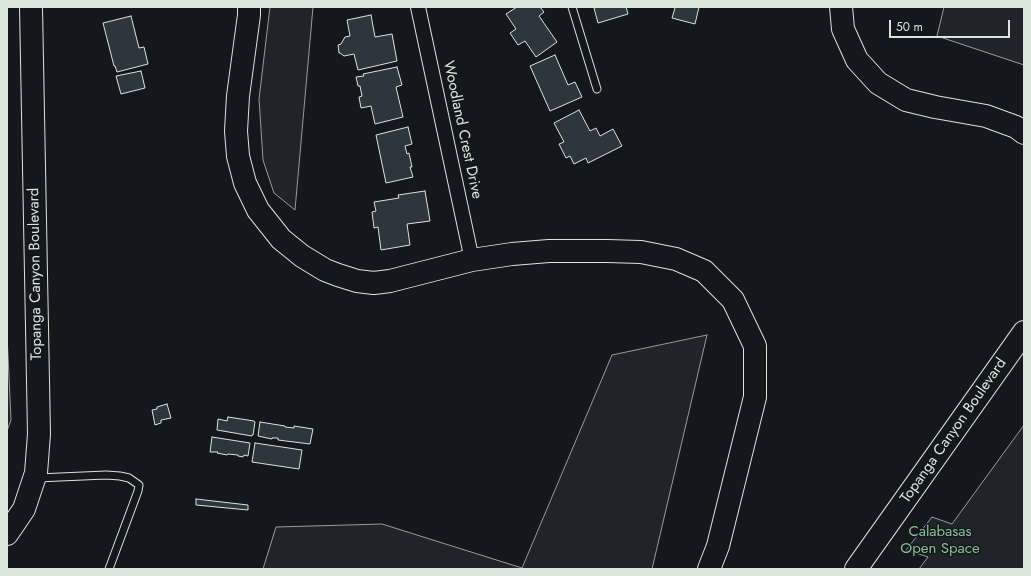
<!DOCTYPE html>
<html>
<head>
<meta charset="utf-8">
<style>
	body { margin:0 }
	#map { position:relative; width:1031px; height:576px; overflow:hidden; background:#14181c; font-family:Jost,sans-serif }
	canvas { display:block }
	.frame { position:absolute; inset:0; border:8px solid #d8e6dc; pointer-events:none }
	.scale { position:absolute; left:889px; top:20px; width:121px; height:18px; box-sizing:border-box; border:2px solid #d8e6dc; border-top:0; padding-left:5px; font-size:12px; line-height:14px; white-space:nowrap; color:#d8e6dc; -webkit-text-stroke:3px #14181c; paint-order:stroke }
</style>
</head>
<body>
<div id="map">
<canvas width="1031" height="576"></canvas>
<div class="frame"></div>
<div class="scale">50 m</div>
</div>
<script>
const context = document.querySelector('canvas').getContext('2d');
context.lineJoin = 'round';
function paint(path, color) { context.fillStyle = color; context.fill(path, 'evenodd'); }
const shape = rows => new Path2D(rows.map(r => 'M' + r).join(''));
function stroke(path, color, width, dash) { context.strokeStyle = color; context.lineWidth = width; context.lineCap = dash ? 'butt' : 'round'; context.setLineDash(dash || []); context.stroke(path); }
function write(font, color, halo, rows, align = 'center') {
  context.font = font + ' Jost,sans-serif'; context.lineWidth = 3; context.setLineDash([]); context.textBaseline = 'middle'; context.strokeStyle = halo; context.fillStyle = color; for (const [text, x, y, turn = 0] of rows) {
    context.save(); context.translate(x, y); context.rotate((+turn || 0) * Math.PI / 180); context.textAlign = isNaN(turn) ? turn : align; if (halo) context.strokeText(text, 0, 0); context.fillText(text, 0, 0); context.restore();
  }
}
const green = shape([
	[270,7,313,7,295,210,274,193,263,160,259,99,270,7],
	[944,7,1024,7,1024,65,937,36,944,7],
	[7,334,11,420,7,431,7,334],
	[707,335,652,569,263,569,276,527,382,524,522,568,612,355,707,335],
	[1024,425,1024,569,919,569,928,557,906,550,932,517,952,524,1024,425]
]);
paint(green, '#202428');
stroke(green, '#939e99', 1);
const building = shape([
	[517,7,540,7,544,12,539,16,557,42,536,57,525,41,518,45,510,33,516,29,506,14,517,7],
	[599,7,626,7,628,14,598,23,594,8,599,7],
	[674,7,699,7,695,24,672,18,675,8,674,7],
	[371,15,375,37,392,34,397,61,358,70,354,54,344,56,340,53,339,53,338,45,341,44,345,37,350,36,347,20,371,15],
	[131,16,139,48,144,47,148,64,117,72,115,66,114,66,103,23,131,16],
	[555,55,568,85,575,82,582,97,550,111,530,66,555,55],
	[397,67,402,85,396,87,403,117,375,124,371,106,361,108,359,97,362,96,360,86,358,86,356,77,364,76,363,74,397,67],
	[141,71,145,88,121,94,116,76,141,71],
	[579,110,590,131,596,128,600,136,613,129,622,146,588,163,586,158,574,164,570,156,566,158,559,144,564,142,554,123,579,110],
	[408,127,412,144,405,146,407,154,409,153,412,167,410,167,413,177,386,183,376,135,408,127],
	[425,191,430,221,407,224,410,245,381,250,378,227,374,228,372,212,376,211,374,202,399,198,398,195,425,191],
	[167,404,171,418,161,420,161,423,155,425,152,410,157,409,157,407,167,404],
	[228,417,254,421,255,422,253,435,252,435,252,436,217,430,218,419,227,421,228,417],
	[260,422,285,426,285,427,294,428,294,426,313,429,310,444,278,440,278,438,272,438,272,439,258,436,260,422],
	[212,437,250,443,248,456,244,455,243,457,238,456,238,455,228,454,227,455,217,453,218,452,210,452,212,437],
	[255,443,302,450,299,469,252,462,255,443],
	[196,499,248,505,248,510,196,505,196,499]
]);
paint(building, '#2c363c');
stroke(building, '#d8e6dc', 1);
const lane = shape([
	[572,7,597,89],
	[37,478,106,475,120,476,129,478,139,485,138,491,109,569]
]);
const street = shape([
	[418,7,472,260]
]);
const primary = shape([
	[249,7,249,15,238,96,236,131,238,156,245,183,258,210,281,239,302,256,325,270,338,275,357,281,374,283,390,281,472,260,512,254,549,251,607,251,641,252,676,259,704,271,733,300,755,346,755,397,718,546,709,569],
	[841,7,843,29,857,60,878,83,906,100,935,107,986,116,1016,127,1024,133],
	[7,534,24,509,36,473,39,434,31,7],
	[856,569,1024,332]
]);
stroke(lane, '#d8e6dc', 9);
stroke(street, '#d8e6dc', 16);
stroke(primary, '#d8e6dc', 24);
stroke(lane, '#14181c', 7);
stroke(street, '#14181c', 14);
stroke(primary, '#14181c', 22);
write('15px', '#d8e6dc', '#14181c', [
	["Woodland Crest Drive",462,130,78],
	["Topanga Canyon Boulevard",36,274,-91],
	["Topanga Canyon Boulevard",954,431,-55]
]);
write('15px', '#8ac095', '#14181c', [
	["Calabasas",940,532],
	["Open Space",940,549]
]);
</script>
</body>
</html>
